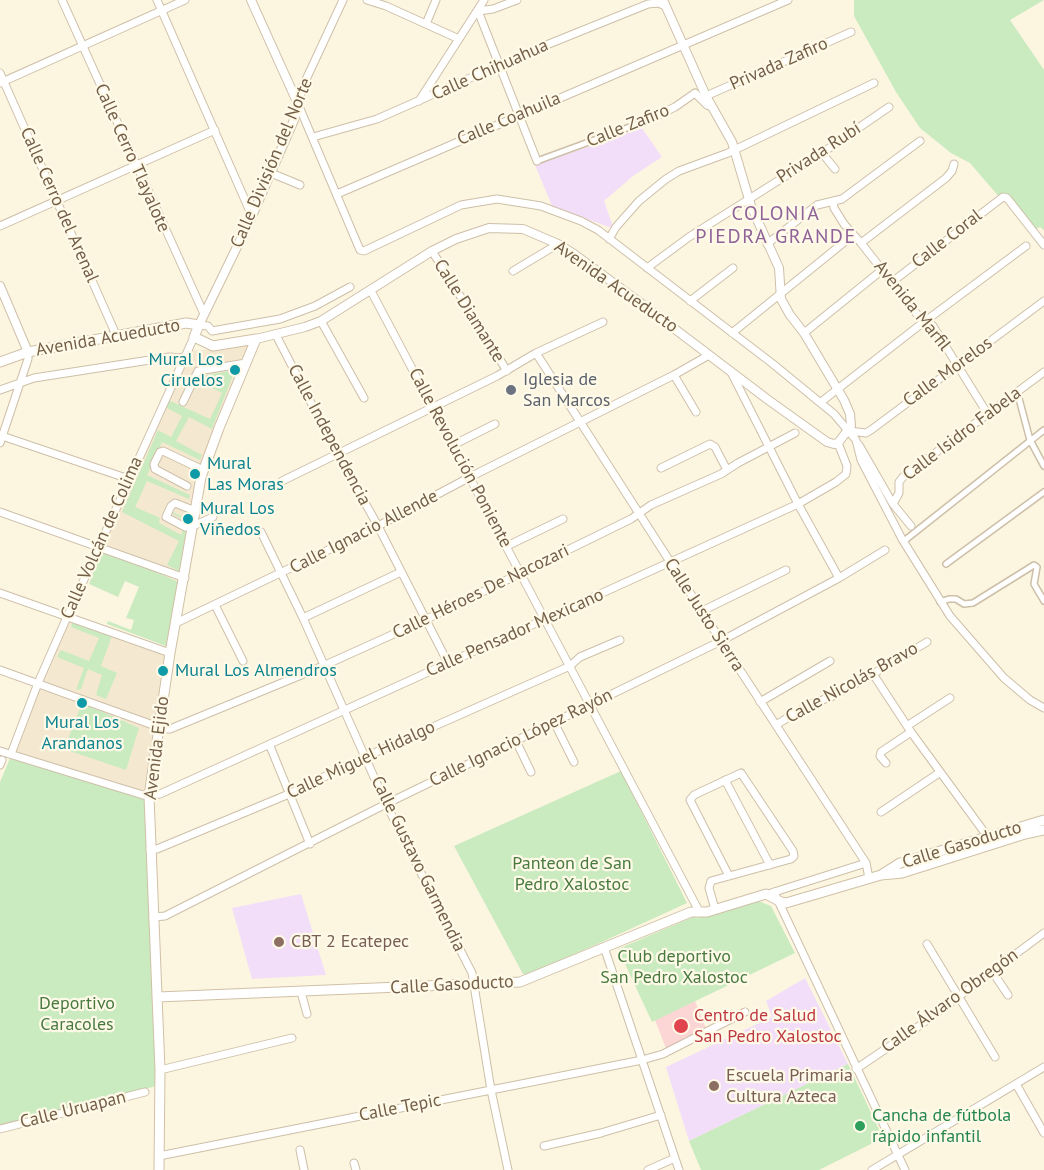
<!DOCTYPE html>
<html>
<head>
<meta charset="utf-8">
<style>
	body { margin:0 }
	canvas { display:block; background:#fcf6e1 }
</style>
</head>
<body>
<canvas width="1044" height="1170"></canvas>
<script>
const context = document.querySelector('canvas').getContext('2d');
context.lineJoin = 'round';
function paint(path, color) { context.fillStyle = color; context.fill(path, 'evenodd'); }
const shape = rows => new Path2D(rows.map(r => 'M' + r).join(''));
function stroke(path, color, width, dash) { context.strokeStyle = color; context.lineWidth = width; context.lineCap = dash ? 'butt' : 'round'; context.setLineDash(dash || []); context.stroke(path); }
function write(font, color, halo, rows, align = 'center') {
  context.font = font + ' "PT Sans",sans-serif'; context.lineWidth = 4.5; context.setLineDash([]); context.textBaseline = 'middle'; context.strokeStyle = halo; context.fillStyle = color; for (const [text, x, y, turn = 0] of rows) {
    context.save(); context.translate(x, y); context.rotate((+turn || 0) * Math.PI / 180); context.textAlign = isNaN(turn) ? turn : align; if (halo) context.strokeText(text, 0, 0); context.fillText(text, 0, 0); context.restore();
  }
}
paint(shape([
	[253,340,206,460,186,578,101,547,184,351,215,349],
	[67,617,170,653,149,794,13,753]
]), '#f4e9d0');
paint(shape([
	[642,128,662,157,633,176,604,201,614,229,552,206,535,165],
	[301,894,326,975,252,979,232,908],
	[805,978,848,1064,689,1141,666,1067,772,1017,766,1001]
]), '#f3def9');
paint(shape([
	[695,1001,707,1031,667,1051,655,1020]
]), '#fbd6d4');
paint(shape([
	[854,0,1044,0,1010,20,1044,70,1044,230,1040,227,1036,229,1025,216,1000,198,970,163,951,153,920,128,896,92,854,16],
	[235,370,212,429,189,417,176,441,202,455,200,460,162,442,147,475,190,495,189,499,147,481,135,507,160,518,159,523,181,535,187,521,173,514,173,512,187,519,189,516,179,571,167,565,179,541,122,512,158,430,171,437,182,416,163,406,166,399,210,419,222,393,198,381,201,376],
	[102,549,179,582,166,646,107,624,108,621,131,630,134,620,126,618,139,587,125,581,118,597,89,584],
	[73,621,112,636,101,666,117,673,106,699,96,695,102,675,88,669,81,689,76,690,84,668,57,657,61,650,89,661,99,638,71,627],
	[82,703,139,728,126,770,64,749],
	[11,756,151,800,156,1086,0,1128,0,782],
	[621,771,687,903,602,942,528,974,523,974,454,846],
	[753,899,771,906,795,953,652,1022,618,949,693,917,699,918],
	[848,1064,883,1138,819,1170,701,1170,689,1141]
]), '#caeac0');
const pedestrian = shape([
	[537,161,646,121],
	[1017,391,1030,440,1044,466],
	[904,541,1044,430],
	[946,564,1044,492],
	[940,602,949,599,956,599,964,604,973,603,1034,565,1037,567,1034,584,1044,601]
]);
const minor = shape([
	[62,0,204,314],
	[157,0,252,216],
	[343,0,303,86,298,104,360,250,364,251,461,205,497,199,541,206,581,221,598,230,773,364,834,414,856,440,861,460,902,539,950,616,1004,678,1030,700,1044,708],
	[367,0,386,6,459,39],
	[517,0,493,9,478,11,537,161],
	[426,24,436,0],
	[0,73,117,337],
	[0,83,185,0],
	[706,96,851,32],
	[419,101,484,0],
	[646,121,675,107,695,93,707,105,712,107],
	[313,137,377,119,529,52,648,4,658,3,666,6],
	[822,153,835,169],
	[271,173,300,185],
	[337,194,788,0],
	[833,201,834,208,844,224,861,243,920,318,929,322,933,326,987,413],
	[0,226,215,130],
	[609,239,616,227,639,201,666,179,679,171,728,153,874,83],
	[861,243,946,178,952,171,954,164],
	[767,244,817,205,842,199,920,141],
	[432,251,507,371],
	[647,268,689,237,822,153,889,107],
	[513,271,558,244],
	[892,282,1003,197,1007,198,1044,245],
	[371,291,699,911],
	[690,301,733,268],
	[321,321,364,398],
	[199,325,208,326,212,331,280,319,315,306,350,287],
	[732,333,853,235],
	[804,333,882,270],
	[276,335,337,453,378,526,448,663],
	[536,353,721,641,866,863,869,878],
	[732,374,798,504,839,578],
	[674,375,696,412],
	[0,390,34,378,169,357,185,358],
	[183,402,198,371,246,363],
	[821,402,916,328,1026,246],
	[849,431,866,433,871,430,1044,301],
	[2,436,129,479],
	[0,443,28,359,28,352],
	[453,445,495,424],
	[859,445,893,504,911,526],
	[661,468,710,444,715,447,727,470],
	[282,481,497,376,536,353,603,322],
	[187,486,155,469,154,464,160,452,163,451,203,470],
	[893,504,899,493,899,482,903,477,1044,372],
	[0,512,185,578],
	[193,526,213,517],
	[185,527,166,517,171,506,175,503,195,511],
	[261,532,303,618,386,804,472,973,491,1090,508,1170],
	[507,546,563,519],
	[0,593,170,653],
	[215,605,243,661],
	[702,611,786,570],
	[303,618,401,572],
	[176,623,378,526,470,477,674,375,709,355],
	[0,670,164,729,170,729,323,666,427,619,631,519,651,505,721,474,738,463,795,433],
	[873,674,911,732,990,840],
	[760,702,830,661],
	[554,722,574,762],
	[776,725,808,705,831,697,873,674,927,642],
	[907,726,950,698],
	[516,741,531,772],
	[270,746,310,844],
	[0,751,143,795,149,796,160,794,798,504,836,482,846,474,847,466,838,443],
	[11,754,38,683,67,617,194,337],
	[886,763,880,756,881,752,911,732],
	[0,765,2,760],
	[725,780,770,865],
	[881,812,939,773],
	[150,849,157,849,289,794,365,757,570,666,580,657,620,640],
	[774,892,905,1170],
	[771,893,866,863],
	[715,909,709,888,711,881,791,859,794,856,793,851,741,773,694,795,690,800,729,876],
	[153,917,165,916,386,804,721,641,839,578,885,550],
	[927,944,995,1057],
	[604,947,679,1170],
	[992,971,1008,995],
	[301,992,307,1014],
	[856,1069,915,1029,1044,933],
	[160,1070,292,1038],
	[1016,1084,1044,1133],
	[0,1129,145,1092],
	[544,1146,601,1133,661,1115],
	[300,1150,304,1170],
	[159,1156,642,1060,663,1054,745,1012],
	[354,1163,356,1170],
	[648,1170,675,1158],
	[872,1170,1044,1067]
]);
const tertiary = shape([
	[0,286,28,352],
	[199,325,252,216,294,120,298,104,251,0],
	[256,339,305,327,321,321,432,251,456,239,489,228,523,229,558,244,574,254,638,301,767,399,827,442,834,444,838,443,851,426,850,414,844,400,804,333,790,315,781,299,779,268,751,206,732,142,706,96,663,0]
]);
const secondary = shape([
	[0,362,28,352,186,323,199,325,194,337,213,346,256,339],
	[881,875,902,873,1025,834,1044,830],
	[158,997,520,982,691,912,707,912,766,894,781,902,786,903,881,875,900,863,1044,820],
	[159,1170,160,1070,149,796,170,653,201,477,219,428,256,339]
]);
stroke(pedestrian, '#cebfa8', 8);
stroke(minor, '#cebfa8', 9);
stroke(tertiary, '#cebfa8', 10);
stroke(secondary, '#d1c0a6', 11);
stroke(pedestrian, '#fff', 5);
stroke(minor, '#fff', 7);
stroke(tertiary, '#fff', 8);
stroke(secondary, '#fff', 9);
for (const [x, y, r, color] of [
	[235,370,6,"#0f9aa8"],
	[511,390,6,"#6b7280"],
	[195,474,6,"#0f9aa8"],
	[188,519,6,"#0f9aa8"],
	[163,671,6,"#0f9aa8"],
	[82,703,6,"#0f9aa8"],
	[279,942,6,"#8d6e63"],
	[681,1026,8,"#e0444e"],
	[714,1086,6,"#8d6e63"],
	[860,1126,6,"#2e9e5b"]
]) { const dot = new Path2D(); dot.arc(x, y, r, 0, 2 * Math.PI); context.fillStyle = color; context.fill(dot); stroke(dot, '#fffae8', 2); }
write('18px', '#745f48', '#fffae8', [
	["Privada Zafiro",779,64,-24],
	["Calle Chihuahua",490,70,-24],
	["Calle Coahuila",509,119,-23],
	["Calle Zafiro",628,126,-22],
	["Privada Rubí",819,153,-33],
	["Calle Cerro Tlayalote",132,158,66],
	["Calle División del Norte",272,163,-67],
	["Calle Cerro del Arenal",59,205,66],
	["Calle Coral",947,239,-38],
	["Avenida Acueducto",616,287,35],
	["Avenida Marfil",912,306,51],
	["Calle Diamante",469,311,58],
	["Avenida Acueducto",108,338,-10],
	["Calle Morelos",948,372,-36],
	["Calle Isidro Fabela",962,434,-37],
	["Calle Independencia",329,435,62],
	["Calle Revolución Poniente",460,458,62],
	["Calle Ignacio Allende",364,532,-27],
	["Calle Volcán de Colima",102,538,-66],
	["Calle Héroes De Nacozari",481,592,-26],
	["Calle Justo Sierra",704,615,57],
	["Calle Pensador Mexicano",515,633,-24],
	["Calle Nicolás Bravo",852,683,-29],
	["Calle Ignacio López Rayón",521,738,-26],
	["Avenida Ejido",157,748,-83],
	["Calle Miguel Hidalgo",361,760,-25],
	["Calle Gasoducto",962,845,-17],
	["Calle Gustavo Garmendia",418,864,64],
	["Calle Gasoducto",452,985,-3],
	["Calle Álvaro Obregón",950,1001,-36],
	["Calle Tepic",400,1108,-11],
	["Calle Uruapan",73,1110,-14]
]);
write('18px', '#0d838f', '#fffae8', [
	["Mural Los",223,360,"right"],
	["Ciruelos",223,381,"right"],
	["Mural",207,464],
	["Las Moras",207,485],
	["Mural Los",200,509],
	["Viñedos",200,530],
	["Mural Los Almendros",175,671],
	["Mural Los",82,723,"center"],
	["Arandanos",82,744,"center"]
], 'left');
write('18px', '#5b616d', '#fffae8', [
	["Iglesia de",523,380],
	["San Marcos",523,401]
], 'left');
write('18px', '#487a40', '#fffae8', [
	["Panteon de San",572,864],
	["Pedro Xalostoc",572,885],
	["Club deportivo",674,957],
	["San Pedro Xalostoc",674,978],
	["Deportivo",77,1004],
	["Caracoles",77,1025]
]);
write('18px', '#785e54', '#fffae8', [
	["CBT 2 Ecatepec",291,942],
	["Escuela Primaria",726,1076],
	["Cultura Azteca",726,1097]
], 'left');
write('18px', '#be3a42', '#fffae8', [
	["Centro de Salud",694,1016],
	["San Pedro Xalostoc",694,1037]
], 'left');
write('18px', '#27864d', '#fffae8', [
	["Cancha de fútbola",872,1116],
	["rápido infantil",872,1137]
], 'left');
context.letterSpacing = '1.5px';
write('20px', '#8f6398', '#fffae8', [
	["COLONIA",776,214],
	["PIEDRA GRANDE",776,237]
]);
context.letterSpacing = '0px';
</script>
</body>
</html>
